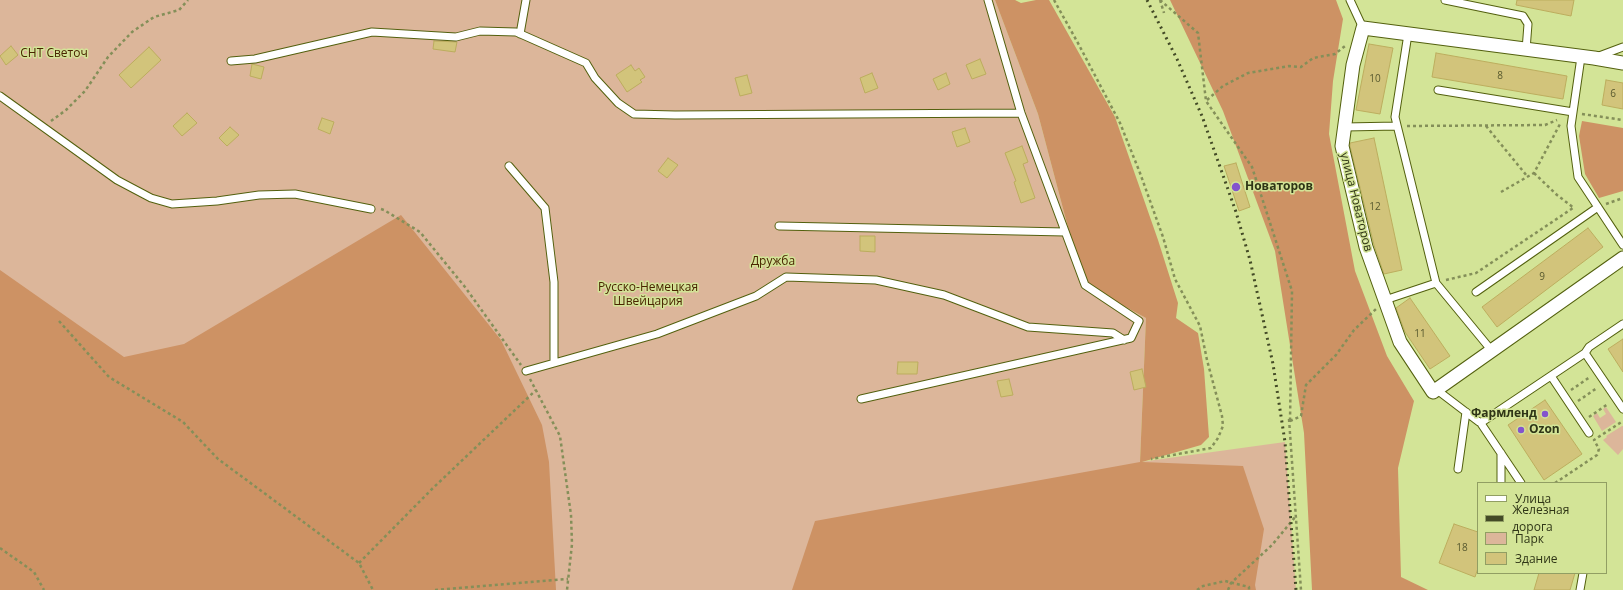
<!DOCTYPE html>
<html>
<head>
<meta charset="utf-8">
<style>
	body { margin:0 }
	#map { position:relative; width:1623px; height:590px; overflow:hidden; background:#d3e497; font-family:"Open Sans",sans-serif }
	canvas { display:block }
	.legend { position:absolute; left:1477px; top:482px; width:130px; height:92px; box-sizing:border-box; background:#d3e497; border:1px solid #919e63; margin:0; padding:5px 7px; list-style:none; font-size:12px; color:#2f3516 }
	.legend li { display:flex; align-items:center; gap:8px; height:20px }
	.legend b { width:20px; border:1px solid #919e63 }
</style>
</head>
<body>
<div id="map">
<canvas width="1623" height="590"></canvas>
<ul class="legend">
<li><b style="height:5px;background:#fff"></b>Улица</li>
<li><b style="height:5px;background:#434a26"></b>Железная дорога</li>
<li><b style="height:11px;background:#dcb69a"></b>Парк</li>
<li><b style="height:11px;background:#d2c47b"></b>Здание</li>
</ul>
</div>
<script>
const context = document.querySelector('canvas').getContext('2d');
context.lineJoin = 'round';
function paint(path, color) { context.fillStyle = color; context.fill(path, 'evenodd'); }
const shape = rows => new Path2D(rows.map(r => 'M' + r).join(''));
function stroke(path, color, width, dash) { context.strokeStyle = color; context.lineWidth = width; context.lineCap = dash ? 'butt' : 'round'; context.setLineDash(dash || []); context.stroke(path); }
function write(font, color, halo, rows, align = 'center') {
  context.font = font + ' "Open Sans",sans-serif'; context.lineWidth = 3; context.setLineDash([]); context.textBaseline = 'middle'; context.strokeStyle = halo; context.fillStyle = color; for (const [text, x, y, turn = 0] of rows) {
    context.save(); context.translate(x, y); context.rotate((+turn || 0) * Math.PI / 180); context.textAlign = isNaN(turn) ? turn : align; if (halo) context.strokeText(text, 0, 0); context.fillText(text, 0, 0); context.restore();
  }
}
paint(shape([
	[0,0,995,0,1038,114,1083,284,1146,318,1140,462,1285,442,1296,590,0,590],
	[1606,407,1616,422,1602,431,1593,416,1597,413,1600,418,1606,414,1603,409],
	[1622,426,1623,426,1623,449,1618,455,1603,440,1607,437,1606,436]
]), '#dcb69a');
paint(shape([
	[995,0,1015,0,1021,3,1036,0,1049,0,1115,117,1158,240,1178,303,1176,318,1198,333,1204,369,1209,437,1201,445,1142,462,1243,466,1264,529,1255,585,1256,590,792,590,815,521,1140,462,1146,318,1083,284,1038,114],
	[1170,0,1336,0,1343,19,1333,81,1329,134,1355,271,1387,356,1414,401,1398,468,1401,577,1428,590,1312,590,1304,433,1275,251,1223,111],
	[1582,121,1623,128,1623,191,1599,198,1585,174,1579,136],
	[401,215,501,340,542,425,549,462,556,590,0,590,0,270,124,357,184,344]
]), '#cd9264');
const building = shape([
	[1517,0,1574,0,1571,16,1516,5,1517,0],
	[434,41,457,42,455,52,433,49,434,41],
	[1369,44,1393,48,1380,114,1356,110,1369,44],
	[11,46,18,55,6,65,0,56,11,46],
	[149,47,161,60,131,88,119,75,149,47],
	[1436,53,1567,76,1563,99,1432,77,1436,53],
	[980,59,986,74,972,79,966,65,980,59],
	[252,64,264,67,261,79,250,76,252,64],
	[631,65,635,71,639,68,645,77,640,80,642,82,627,92,616,75,631,65],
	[872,73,878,88,865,93,860,78,872,73],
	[946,73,950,84,938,90,933,79,946,73],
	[747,75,752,93,740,96,735,78,747,75],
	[1606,80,1623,83,1623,109,1602,105,1606,80],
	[187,113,197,123,182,136,173,126,187,113],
	[322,118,334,122,330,134,318,129,322,118],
	[230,127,239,135,227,146,219,138,230,127],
	[965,128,970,142,957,147,952,132,965,128],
	[1374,138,1402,270,1384,274,1374,245,1350,146,1350,143,1374,138],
	[1022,146,1028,162,1023,164,1035,198,1021,203,1014,182,1016,181,1005,153,1022,146],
	[668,158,678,165,667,178,658,171,668,158],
	[1236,163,1250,207,1239,211,1224,166,1236,163],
	[1588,228,1603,247,1497,327,1482,307,1588,228],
	[860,236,875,236,875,252,860,251,860,236],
	[1410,298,1450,356,1430,369,1405,332,1396,308,1410,298],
	[1623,339,1623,372,1608,349,1623,339],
	[898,362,918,362,917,374,897,374,898,362],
	[1142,369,1146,387,1134,390,1130,372,1142,369],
	[1009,379,1013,395,1001,397,997,381,1009,379],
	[1545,400,1582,454,1544,480,1508,425,1545,400],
	[1454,524,1478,532,1478,568,1475,577,1439,563,1454,524],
	[1539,573,1575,573,1570,590,1534,590,1539,573]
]);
paint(building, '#d2c47b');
stroke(building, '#bcad5e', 1);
const service = shape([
	[1350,0,1363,28],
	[1445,0,1523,16,1528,24,1526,50],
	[520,34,526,0],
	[1408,34,1395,117,1436,283,1492,351],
	[1599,56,1623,47],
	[1581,57,1571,126,1578,177,1623,245],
	[231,61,255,59,372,32,456,37,480,31,516,32,586,63,595,78,618,103,634,114,675,115,1021,113],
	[1438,90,1573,112],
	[0,96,117,180,151,198,172,204,217,201,259,195,295,194,371,209],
	[1345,127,1397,126],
	[509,166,545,208,554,282,554,363],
	[779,226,1065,232],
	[1476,292,1598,207],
	[1385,300,1436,283],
	[1623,324,1589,347,1585,353,1623,409],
	[526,371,657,334,756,296,786,277,876,280,944,295,1028,327,1113,333,1124,340],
	[1551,376,1589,433],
	[1437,390,1479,422,1482,422,1585,353],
	[861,399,1131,338,1139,321,1085,285,1021,113,988,0],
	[1480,422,1521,483],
	[1458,469,1466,412],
	[1501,483,1501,453],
	[1580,590,1583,573]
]);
const minor = shape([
	[1623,63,1594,58,1363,28,1353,65,1342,146,1366,247,1400,342,1433,392,1623,258]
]);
stroke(service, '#53600e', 9);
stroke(minor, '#53600e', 15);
stroke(shape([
	[1054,0,1079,45,1120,123,1140,173,1163,237,1175,279,1200,326,1207,360,1222,416,1223,426,1218,438,1211,448,1151,459],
	[1160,0,1198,33,1206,101,1252,167,1292,291,1290,421],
	[1160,0,1164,13],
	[1207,100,1223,86,1248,73,1289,66,1301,67,1313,58,1335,54,1345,46],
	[1582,114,1623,120],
	[51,121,66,110,85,91,108,57,132,32,154,17,179,10,188,0],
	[1407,126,1545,125,1557,120],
	[1486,126,1527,176],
	[1534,173,1557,195,1574,208],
	[1501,192,1534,173,1560,124],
	[1606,204,1623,198],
	[381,209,384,210,420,232,465,287,521,365],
	[1446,280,1476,273,1573,208],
	[59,321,109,377,183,422,218,459,359,563,373,590],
	[530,379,560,436,571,515,572,544,567,590],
	[1571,390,1590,377],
	[1578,401,1597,388],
	[1589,417,1608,404],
	[1289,419,1301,590],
	[1290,421,1301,416,1306,385,1336,355,1354,330,1376,309],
	[1555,483,1597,455,1599,449,1594,440,1623,421],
	[0,548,34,572,44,590],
	[359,563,432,489,536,390],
	[435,590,568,579],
	[1197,590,1203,586,1225,581,1249,587,1249,590],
	[1228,590,1231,583,1272,545,1296,516]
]), '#848f59', 2.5, [3, 3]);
stroke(service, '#fff', 7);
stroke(minor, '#fff', 13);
stroke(shape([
	[1147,0,1177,59,1202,116,1236,212,1250,260,1273,364,1285,442,1296,590]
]), '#434a26', 3, [2, 4]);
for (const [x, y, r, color] of [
	[1236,187,5,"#8454cd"],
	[1545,414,4,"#8454cd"],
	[1521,430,4,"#8454cd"]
]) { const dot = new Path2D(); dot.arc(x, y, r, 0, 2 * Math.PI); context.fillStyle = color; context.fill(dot); stroke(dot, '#d3e497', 1.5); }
write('10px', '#58592f', null, [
	["8",1500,76],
	["10",1375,79],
	["6",1613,94],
	["12",1375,207],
	["9",1542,277],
	["11",1420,334],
	["18",1462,548]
]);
write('12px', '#4a2400', '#d3e497', [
	["СНТ Светоч",54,54],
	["Дружба",773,262],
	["Русско-Немецкая",648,288],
	["Швейцария",648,302]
]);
write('bold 12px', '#2f3516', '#d3e497', [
	["Новаторов",1245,187],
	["Фармленд",1537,414,"right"],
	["Ozon",1529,430]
], 'left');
write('12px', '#2f3516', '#d3e497', [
	["улица Новаторов",1356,202,76]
]);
</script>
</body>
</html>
